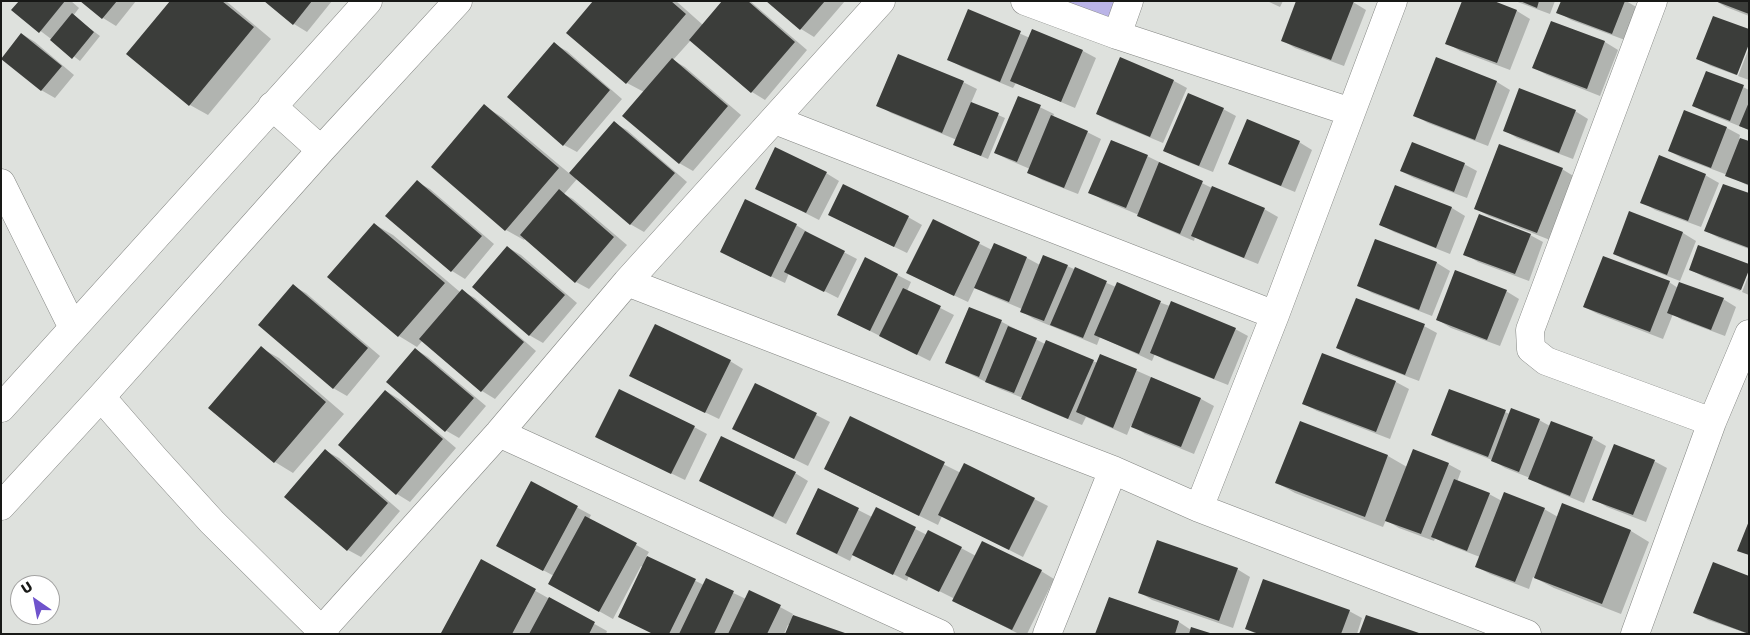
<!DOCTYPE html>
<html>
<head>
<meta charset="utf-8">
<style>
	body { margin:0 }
	#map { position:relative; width:1750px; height:635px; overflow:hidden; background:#dee1dd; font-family:Rubik,sans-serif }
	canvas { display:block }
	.frame { position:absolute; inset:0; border:2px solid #181917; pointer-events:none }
	.north { position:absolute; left:10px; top:575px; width:50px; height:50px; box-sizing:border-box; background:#fff; border:1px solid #a3a3a2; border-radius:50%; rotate:327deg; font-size:14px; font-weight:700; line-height:20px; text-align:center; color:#181917 }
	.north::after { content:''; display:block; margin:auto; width:18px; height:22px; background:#6f53cc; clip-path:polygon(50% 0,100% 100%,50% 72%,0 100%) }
</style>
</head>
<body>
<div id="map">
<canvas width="1750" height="635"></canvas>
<div class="frame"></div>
<div class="north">U</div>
</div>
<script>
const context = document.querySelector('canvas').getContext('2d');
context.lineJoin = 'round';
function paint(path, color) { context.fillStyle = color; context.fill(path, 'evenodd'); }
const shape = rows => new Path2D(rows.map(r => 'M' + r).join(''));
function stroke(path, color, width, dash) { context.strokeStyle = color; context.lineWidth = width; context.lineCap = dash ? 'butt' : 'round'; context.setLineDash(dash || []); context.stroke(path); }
paint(shape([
	[1039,1,1126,1,1117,28]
]), '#bab4e7');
paint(shape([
	[20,1,71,1,79,8,73,16,100,36,80,61,13,10],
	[82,1,136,1,116,26,103,18],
	[172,1,226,1,271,39,208,115,190,105],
	[266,1,332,1,307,32,294,24],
	[595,1,676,1,703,25,723,1,750,1,807,50,765,100,752,92,691,40,673,60,685,67,741,115,693,171,679,163,644,92,627,83],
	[768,1,845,1,814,37,801,29],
	[1267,1,1283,1,1280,7],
	[1491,1,1517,11,1530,19,1510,70,1460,51,1447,43],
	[1515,1,1555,1,1550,14],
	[1562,1,1626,1,1638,8,1625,40,1571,20,1558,12],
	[1716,1,1749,1,1749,16,1726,7],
	[1353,2,1366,10,1344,66,1295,48,1282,40],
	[969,11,1030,38,1083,51,1096,58,1075,108,1016,83,1013,88,962,67,948,59],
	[1551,22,1605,42,1618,50,1600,96,1547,75,1534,68],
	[22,34,35,42,74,75,55,98,41,90],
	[1749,41,1736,75,1711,66,1698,59],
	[554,44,567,51,622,99,577,152,564,145],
	[1749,48,1749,80,1738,76],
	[1436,59,1497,82,1510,90,1488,146,1428,123,1414,115],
	[1174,81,1187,88,1163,143,1110,121,1097,114],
	[963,82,977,89,971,103,1005,118,988,159,961,148,957,140,891,113,878,105],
	[1743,87,1749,90,1749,130,1707,113,1693,106],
	[1019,97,1054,114,1053,117,1087,132,1101,139,1078,194,1042,180,1029,172,1030,169,1009,160,995,153],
	[484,106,502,117,570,174,614,123,627,130,687,182,644,232,630,224,577,179,564,194,573,199,627,245,589,289,576,282,526,238,524,240,506,230],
	[1223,109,1236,116,1213,172,1178,158,1165,151],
	[1575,111,1588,119,1573,159,1517,138,1504,130],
	[1684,112,1727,128,1740,135,1739,139,1749,143,1749,186,1725,174,1682,158,1669,151],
	[1299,142,1312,150,1295,192,1243,171,1230,163],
	[1147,156,1214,189,1264,209,1278,217,1258,264,1206,243,1195,237,1194,241,1152,223,1139,215,1103,200,1090,192],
	[1464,164,1477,171,1467,198,1414,178,1401,171],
	[1562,169,1575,177,1550,240,1489,216,1476,209],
	[826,173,839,181,819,220,756,188],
	[1705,175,1719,183,1701,227,1655,210,1642,202],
	[417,182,430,189,494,244,465,279,452,271,387,216],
	[1396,187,1452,208,1465,216,1450,254,1394,232,1381,225],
	[1749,195,1749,249,1719,238,1706,231],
	[1630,213,1683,233,1696,241,1680,281,1628,261,1614,254],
	[908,217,922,225,907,253,843,222],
	[934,221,992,250,994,245,1027,258,1040,265,1067,266,1116,287,1235,329,1248,336,1228,385,1165,360,1155,354,1152,361,1100,337,1097,345,1034,319,1021,311,1022,309,989,295,975,287,968,302,921,280],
	[374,224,393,235,460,292,462,291,475,298,536,351,495,399,482,391,423,340,417,347,399,336,329,277],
	[796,225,809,233,809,234,857,259,838,298,789,273,785,283,734,259],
	[1530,235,1543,242,1529,281,1478,262,1465,254],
	[1376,241,1437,263,1450,271,1432,316,1372,293,1358,285],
	[507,247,521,255,577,303,543,343,529,335],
	[866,259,911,282,907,291,954,315,930,361,838,315],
	[1749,267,1740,291,1704,277,1691,270],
	[1749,274,1749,295,1742,292],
	[1669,282,1678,288,1723,299,1736,307,1725,336,1682,320,1673,314,1663,339,1598,314,1584,307],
	[293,286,306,293,380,356,347,396,333,388],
	[1506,291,1519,299,1500,346,1451,328,1438,320],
	[969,308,1002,322,1045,344,1098,363,1101,355,1201,399,1214,406,1194,454,1145,434,1131,425,1127,435,1086,417,1082,425,1036,406,1023,398,1000,389,946,362],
	[1424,326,1437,333,1419,381,1350,355,1337,348],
	[261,348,279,358,344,414,293,473,275,462,209,407],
	[415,349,428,357,486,406,459,438,445,430],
	[730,361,743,369,719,419,644,383],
	[1396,382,1409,389,1390,439,1317,411,1304,404],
	[755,384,830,422,808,466,747,436],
	[1449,390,1510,414,1539,420,1550,426,1592,438,1606,446,1584,503,1543,486,1530,478,1505,468,1492,460,1446,442,1432,435],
	[386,391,399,399,456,448,410,502,397,494],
	[851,418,961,473,965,464,1048,506,1023,557,942,516,938,525,844,479,825,469],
	[1301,423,1388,456,1407,467,1448,464,1461,471,1457,482,1489,494,1502,501,1544,509,1558,517,1631,531,1649,542,1621,614,1554,588,1533,577,1529,589,1490,574,1477,567,1480,557,1446,544,1435,538,1434,541,1399,528,1386,520,1383,527,1295,493,1277,483],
	[694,427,707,434,685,480,610,444],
	[326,451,339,458,400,511,361,557,348,550],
	[1654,461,1667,468,1646,522,1607,507,1594,499],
	[795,473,808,481,786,524,700,481],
	[532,483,591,515,589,519,649,552,646,557,704,585,706,580,746,599,780,607,793,614,792,616,842,634,788,625,784,634,653,634,643,567,641,566,613,619,563,591,554,576,511,553],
	[819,490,872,517,876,509,927,535,961,548,976,556,1041,571,1054,579,1027,634,1019,634,967,608,954,601,955,599,909,576,907,581,853,554,850,561,810,541],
	[482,561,607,631,606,634,445,634],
	[1237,569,1250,577,1233,628,1152,600,1139,592],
	[1110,598,1179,622,1191,630,1207,634,1096,634],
	[1349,611,1362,618,1357,634,1256,634,1246,628],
	[1695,612,1749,634,1708,620]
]), '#0003');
paint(shape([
	[19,1,65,1,39,33,11,10],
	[80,1,117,1,102,19],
	[170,1,222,1,254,27,189,106,126,54],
	[264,1,312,1,293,25],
	[593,1,671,1,686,14,626,84,566,33],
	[722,1,748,1,795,42,751,93,689,40],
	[766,1,825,1,800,30],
	[1296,1,1354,1,1331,60,1281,41],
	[1462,1,1494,1,1517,10,1497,63,1445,44],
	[1520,1,1539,1,1537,8],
	[1561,1,1625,1,1612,34,1556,13],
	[1715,1,1749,1,1749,14],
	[968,9,1021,31,1000,82,947,60],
	[72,13,94,32,72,59,50,40],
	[1713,16,1749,29,1749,44,1737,75,1696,59],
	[1551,21,1605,41,1587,89,1532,68],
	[1032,29,1083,50,1061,102,1010,81],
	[21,33,62,66,41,91,1,59],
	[554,42,610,90,563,146,507,97],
	[898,54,964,81,942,133,876,106],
	[1120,57,1174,80,1150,137,1096,114],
	[1436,57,1497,81,1475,140,1413,116],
	[672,58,728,106,679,164,622,116],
	[1706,71,1744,85,1730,121,1692,106],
	[1519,88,1576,110,1559,153,1503,131],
	[1188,93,1224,108,1199,166,1163,151],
	[1018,96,1041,105,1017,162,994,153],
	[971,102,999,113,981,156,953,145],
	[1749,102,1749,130,1739,126],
	[484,104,559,168,505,231,431,167],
	[1684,110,1727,127,1711,168,1668,151],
	[1051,115,1088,131,1064,188,1027,173],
	[1247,119,1300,141,1281,186,1228,164],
	[614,121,675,173,630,225,569,173],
	[1740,138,1749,141,1749,185,1725,176],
	[1111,140,1148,155,1126,208,1088,193],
	[1412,142,1465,163,1454,192,1400,171],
	[1499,144,1563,168,1537,233,1474,209],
	[775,147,827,172,806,213,755,189],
	[1659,155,1706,174,1688,221,1640,203],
	[1159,162,1203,181,1180,234,1137,216],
	[417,180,482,236,451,272,385,216],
	[843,184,909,216,894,247,828,215],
	[1723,184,1749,193,1749,248,1704,231],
	[1395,185,1452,207,1436,248,1379,225],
	[1212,186,1265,208,1244,258,1191,236],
	[559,189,614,237,575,283,520,235],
	[745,199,797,224,771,277,720,252],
	[1629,211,1683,232,1667,275,1613,254],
	[1479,214,1531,234,1515,274,1463,255],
	[933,219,980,242,954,296,906,273],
	[374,223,445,283,398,337,327,277],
	[805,231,845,251,824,292,784,272],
	[1375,239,1437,262,1419,310,1357,286],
	[994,243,1027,257,1009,302,974,288],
	[1698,245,1749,264,1749,270,1741,290,1689,270],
	[507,246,565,295,529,336,472,287],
	[1043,255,1068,265,1044,321,1020,312],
	[1603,256,1670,281,1650,332,1583,307],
	[865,257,898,274,870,331,837,315],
	[1075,267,1107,281,1083,338,1050,325],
	[1455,270,1507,290,1487,340,1436,320],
	[1117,282,1161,301,1139,354,1094,335],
	[1679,282,1724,298,1711,330,1667,313],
	[293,284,368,348,333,389,258,325],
	[903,288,941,306,917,355,879,336],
	[462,289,524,342,481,392,419,339],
	[1356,298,1425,324,1405,375,1336,348],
	[1171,301,1236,328,1214,379,1150,353],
	[969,307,1002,320,979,377,945,363],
	[655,324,731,360,705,413,629,376],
	[1008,326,1037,338,1014,393,985,382],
	[1046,340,1094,360,1068,419,1021,399],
	[261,346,326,402,274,463,208,408],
	[415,348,474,398,445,432,386,382],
	[1322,353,1396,381,1376,432,1302,404],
	[1100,354,1137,369,1113,428,1076,412],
	[1151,377,1201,398,1181,447,1131,427],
	[755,383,817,413,794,459,732,429],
	[619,389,695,426,671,474,595,437],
	[1449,389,1506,410,1488,457,1431,435],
	[385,390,443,439,396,495,338,445],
	[1511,408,1540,419,1519,472,1491,461],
	[850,416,945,462,919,516,824,469],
	[1300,421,1388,455,1365,517,1275,483],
	[1551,421,1593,437,1570,496,1528,479],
	[721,436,796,472,773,517,699,481],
	[1614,444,1655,460,1633,515,1592,500],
	[325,449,388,503,347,551,284,497],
	[1413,449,1449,463,1421,534,1385,521],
	[964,463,1035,498,1009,550,938,515],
	[1454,479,1490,493,1467,551,1431,537],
	[531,481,578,506,543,571,496,546],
	[818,488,859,508,837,554,796,534],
	[1504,492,1545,508,1515,582,1475,567],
	[1562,503,1631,530,1602,604,1534,578],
	[876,507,916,527,893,575,852,555],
	[585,516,637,543,599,612,548,584],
	[1749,521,1749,555,1737,551],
	[928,530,962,547,939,592,905,575],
	[1157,540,1238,568,1219,621,1138,593],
	[982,541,1042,570,1012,630,952,601],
	[647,556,696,579,669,634,653,634,618,617],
	[481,559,536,589,512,634,442,634,441,633],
	[1713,562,1749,576,1749,634,1693,613],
	[706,578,734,591,714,634,679,634],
	[1263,579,1350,610,1341,634,1259,634,1245,629],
	[749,590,781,605,767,634,728,634],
	[549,597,595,622,589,634,529,634],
	[1109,597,1179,621,1175,634,1095,634],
	[793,615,845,633,845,634,785,634],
	[1366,615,1419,633,1419,634,1359,634],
	[1191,627,1210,633,1210,634,1189,634]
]), '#3b3d3a');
const minor = shape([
	[1025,1,1117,35,1351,112],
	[1653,1,1530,330,1531,349,1546,361,1712,422],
	[1117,35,1129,1],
	[272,106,321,150],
	[775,120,1275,315],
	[1,183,73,328],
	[627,282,1113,470,1199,508,1527,634],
	[101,397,154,458,212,522,325,634],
	[1,408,368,1],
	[499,433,940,634],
	[1,506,101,397,321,150,458,1],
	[1199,508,1275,315,1393,1],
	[321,631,499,433,627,282,881,1],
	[1047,634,1113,470],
	[1635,634,1712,422,1749,334]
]);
stroke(minor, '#838582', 29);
stroke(minor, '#fff', 28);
</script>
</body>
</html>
